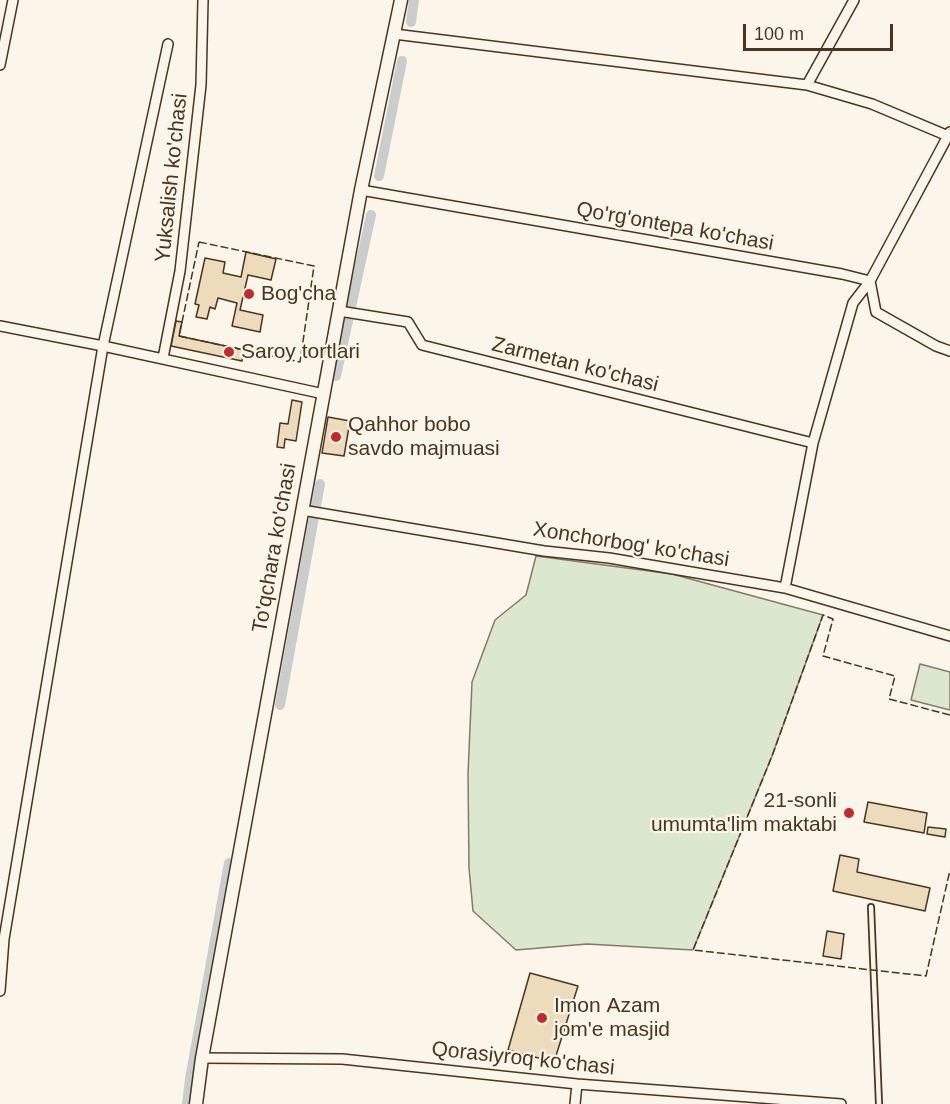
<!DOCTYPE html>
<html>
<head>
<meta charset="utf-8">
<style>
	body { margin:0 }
	#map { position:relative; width:950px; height:1104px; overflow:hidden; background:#fbf6e9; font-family:Helvetica,sans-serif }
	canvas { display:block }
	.scale { position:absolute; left:743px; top:24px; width:150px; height:27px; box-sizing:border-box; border:3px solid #4a3520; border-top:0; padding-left:8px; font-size:18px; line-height:21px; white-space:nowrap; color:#4a3520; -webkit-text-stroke:4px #fbf6e9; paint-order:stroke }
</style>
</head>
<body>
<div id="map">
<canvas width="950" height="1104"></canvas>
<div class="scale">100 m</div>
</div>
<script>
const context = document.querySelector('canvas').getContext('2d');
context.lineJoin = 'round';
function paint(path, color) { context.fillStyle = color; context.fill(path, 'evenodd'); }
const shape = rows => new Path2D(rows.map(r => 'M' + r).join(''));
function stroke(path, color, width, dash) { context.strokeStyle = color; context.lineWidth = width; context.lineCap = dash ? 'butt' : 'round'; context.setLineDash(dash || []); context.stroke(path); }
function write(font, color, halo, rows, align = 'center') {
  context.font = font + ' Helvetica,sans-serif'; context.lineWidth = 4.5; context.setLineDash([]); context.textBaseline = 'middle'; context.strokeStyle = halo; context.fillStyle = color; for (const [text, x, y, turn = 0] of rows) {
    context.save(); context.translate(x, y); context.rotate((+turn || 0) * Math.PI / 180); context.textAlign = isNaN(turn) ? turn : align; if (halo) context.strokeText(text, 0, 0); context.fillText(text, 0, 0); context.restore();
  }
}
const green = shape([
	[536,556,672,574,823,615,772,756,693,950,587,944,516,950,473,911,469,868,468,774,472,682,495,620,526,595,536,556],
	[920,664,950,672,950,710,911,700,920,664]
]);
paint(green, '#dce7d0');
stroke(green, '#887966', 1.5);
stroke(shape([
	[411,22,414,0],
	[379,176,402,61],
	[336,376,371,215],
	[280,705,320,484],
	[187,1104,190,1079,229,863]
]), '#c9cecd', 10);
const building = shape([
	[246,252,276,259,271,280,248,275,240,310,263,315,260,332,232,326,237,303,218,298,215,309,210,307,207,319,196,317,199,305,195,304,205,258,225,262,223,273,241,277,246,252],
	[176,321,182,322,179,336,244,350,242,361,171,346,176,321],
	[292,400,302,402,296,441,285,439,284,448,277,447,280,423,288,424,292,400],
	[328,417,350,421,344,456,322,453,328,417],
	[868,802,927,813,924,833,864,822,868,802],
	[928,827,946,829,945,837,927,834,928,827],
	[840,855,859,859,857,872,930,888,925,911,833,891,840,855],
	[827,931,844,934,841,959,823,956,827,931],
	[530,973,578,986,554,1062,508,1050,530,973]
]);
paint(building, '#ecdcbc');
stroke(building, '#4a3520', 1.5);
const service = shape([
	[871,907,879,1104]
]);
const minor = shape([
	[394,34,807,85,872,104,948,136],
	[0,65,13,0],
	[807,85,854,0],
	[361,190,842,274,870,281,876,312,936,346,950,351],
	[339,311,408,322,422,345,813,443],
	[0,326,103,346,324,394],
	[163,358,180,271,201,85,203,0],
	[302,510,544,551,609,558,785,588,950,636],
	[785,588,813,443,853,303,870,281,950,132],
	[0,991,4,939,103,346,168,44],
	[202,1058,342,1059,577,1084,841,1104],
	[575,1104,577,1084]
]);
const tertiary = shape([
	[196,1104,202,1058,361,190,401,0]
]);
stroke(service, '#4a3520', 8);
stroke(minor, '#4a3520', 12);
stroke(tertiary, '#4a3520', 15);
stroke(service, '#fbf6e9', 4.5);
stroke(minor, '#fbf6e9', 9);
stroke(tertiary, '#fbf6e9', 12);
stroke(shape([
	[199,242,314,266,300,362,179,336,199,242],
	[950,715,889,699,895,676,823,656,833,619,823,615,772,756,693,950,926,976,950,870]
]), '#4a3520', 1.5, [8, 3]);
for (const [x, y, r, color] of [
	[249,294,6,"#c62828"],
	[229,352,6,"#c62828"],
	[336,437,6,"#c62828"],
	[849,813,6,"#c62828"],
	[542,1018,6,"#c62828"]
]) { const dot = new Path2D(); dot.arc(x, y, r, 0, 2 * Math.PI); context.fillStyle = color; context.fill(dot); stroke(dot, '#fbf6e9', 2); }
write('21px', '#4a3520', '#fbf6e9', [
	["Yuksalish ko'chasi",172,178,-84],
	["Qo'rg'ontepa ko'chasi",675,227,10],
	["Zarmetan ko'chasi",575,365,14],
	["Xonchorbog' ko'chasi",631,545,9],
	["To'qchara ko'chasi",275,548,-80],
	["Qorasiyroq ko'chasi",523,1059,6]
]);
write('21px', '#4a3520', '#fbf6e9', [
	["Bog'cha",261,294],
	["Saroy tortlari",241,352],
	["Qahhor bobo",348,425],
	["savdo majmuasi",348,449],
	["21-sonli",837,801,"right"],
	["umumta'lim maktabi",837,825,"right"],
	["Imon Azam",554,1006],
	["jom'e masjid",554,1030]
], 'left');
</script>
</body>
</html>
